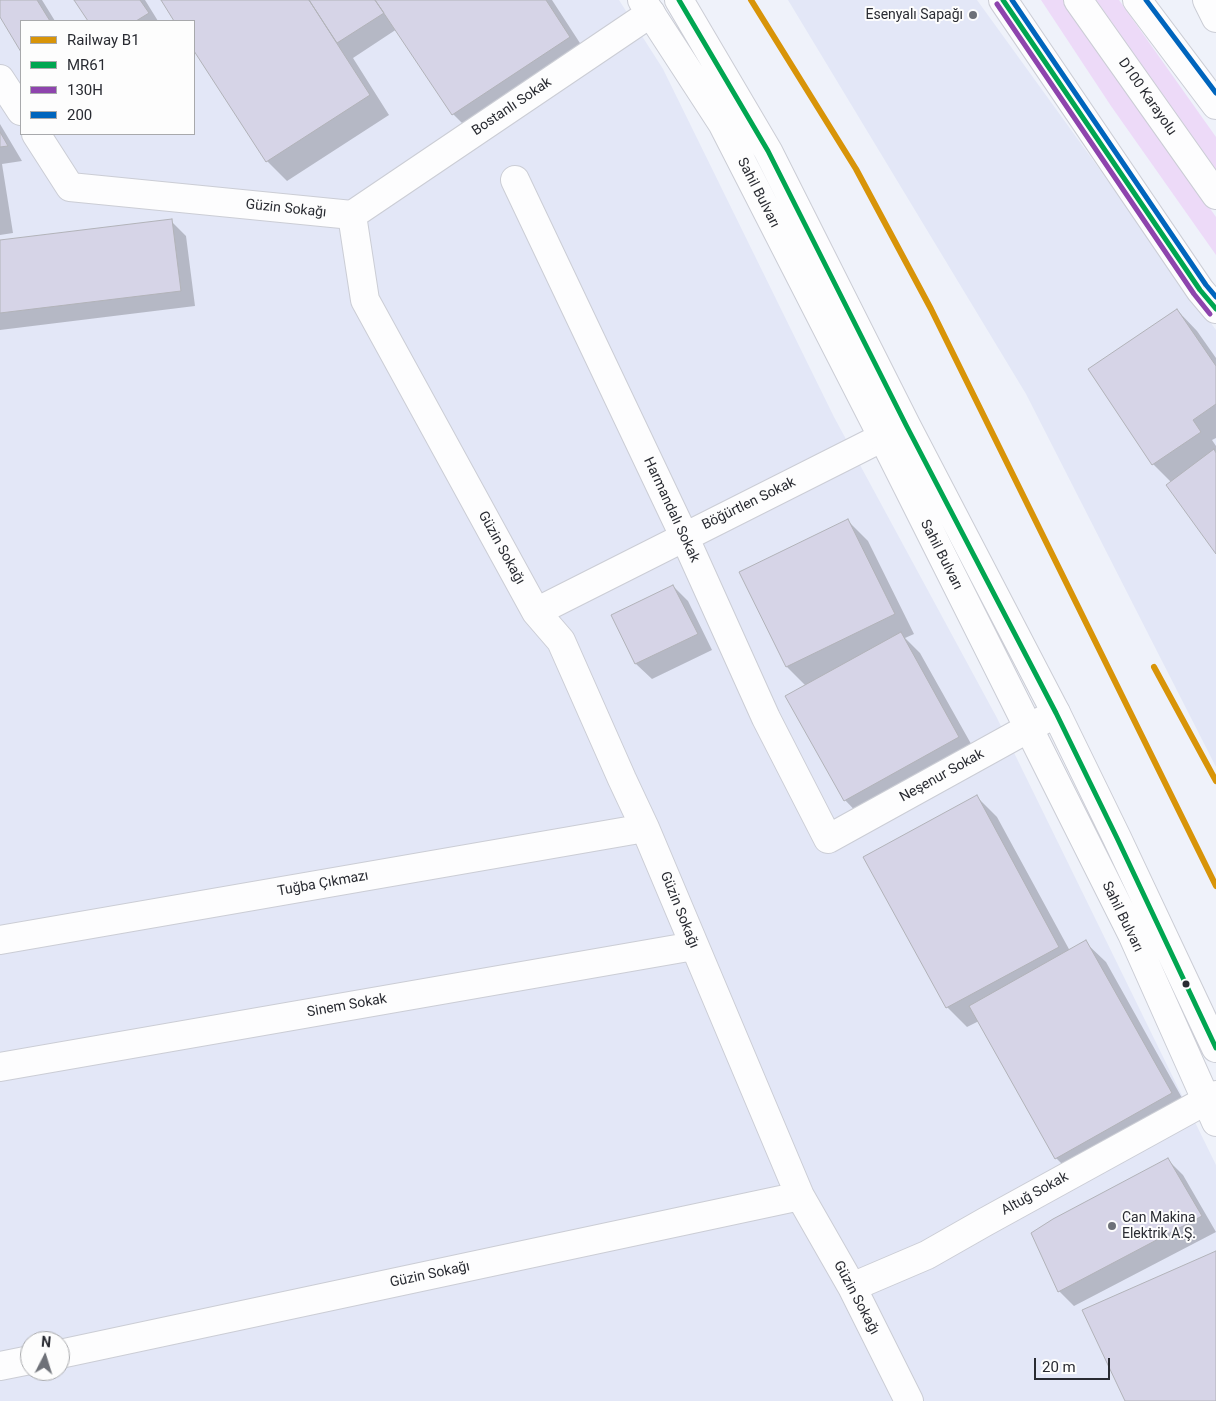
<!DOCTYPE html>
<html>
<head>
<meta charset="utf-8">
<style>
	body { margin:0 }
	#map { position:relative; width:1216px; height:1401px; overflow:hidden; background:#eff2fa; font-family:Roboto,sans-serif }
	canvas { display:block }
	.legend { position:absolute; left:20px; top:20px; width:175px; height:115px; box-sizing:border-box; background:#fdfdfd; border:1px solid #a8a9ac; margin:0; padding:6px 9px; list-style:none; font-size:15px; color:#292b32 }
	.legend li { display:flex; align-items:center; gap:10px; height:25px }
	.legend b { width:25px; border:1px solid #a8a9ac }
	.north { position:absolute; left:20px; top:1331px; width:50px; height:50px; box-sizing:border-box; background:#fdfdfd; border:1px solid #a8a9ac; border-radius:50%; rotate:5deg; font-size:14px; font-weight:700; line-height:20px; text-align:center; color:#292b32 }
	.north::after { content:''; display:block; margin:auto; width:18px; height:22px; background:#6e7178; clip-path:polygon(50% 0,100% 100%,50% 72%,0 100%) }
	.scale { position:absolute; left:1034px; top:1358px; width:76px; height:22px; box-sizing:border-box; border:2px solid #292b32; border-top:0; padding-left:6px; font-size:15px; line-height:18px; white-space:nowrap; color:#292b32; -webkit-text-stroke:4px #fdfdfd; paint-order:stroke }
</style>
</head>
<body>
<div id="map">
<canvas width="1216" height="1401"></canvas>
<ul class="legend">
<li><b style="height:6px;background:#d89408"></b>Railway B1</li>
<li><b style="height:6px;background:#00a651"></b>MR61</li>
<li><b style="height:6px;background:#8e44ad"></b>130H</li>
<li><b style="height:6px;background:#0065bd"></b>200</li>
</ul>
<div class="north">N</div>
<div class="scale">20 m</div>
</div>
<script>
const context = document.querySelector('canvas').getContext('2d');
context.lineJoin = 'round';
function paint(path, color) { context.fillStyle = color; context.fill(path, 'evenodd'); }
const shape = rows => new Path2D(rows.map(r => 'M' + r).join(''));
function stroke(path, color, width, dash) { context.strokeStyle = color; context.lineWidth = width; context.lineCap = dash ? 'butt' : 'round'; context.setLineDash(dash || []); context.stroke(path); }
function write(font, color, halo, rows, align = 'center') {
  context.font = font + ' Roboto,sans-serif'; context.lineWidth = 4; context.setLineDash([]); context.textBaseline = 'middle'; context.strokeStyle = halo; context.fillStyle = color; for (const [text, x, y, turn = 0] of rows) {
    context.save(); context.translate(x, y); context.rotate((+turn || 0) * Math.PI / 180); context.textAlign = isNaN(turn) ? turn : align; if (halo) context.strokeText(text, 0, 0); context.fillText(text, 0, 0); context.restore();
  }
}
paint(shape([
	[0,0,619,0,663,69,834,417,997,718,1216,1165,1216,1401,0,1401],
	[21,21,194,21,194,134,21,134],
	[30,1341,60,1341,60,1371,30,1371],
	[788,0,977,0,1216,330,1216,767,1026,394]
]), '#e3e7f7');
paint(shape([
	[1041,0,1063,0,1216,217,1216,255,1111,106],
	[1096,0,1119,0,1216,137,1216,172]
]), '#eddaf8');
paint(shape([
	[0,0,42,0,55,21,21,21,21,49,0,15],
	[76,0,145,0,158,21,89,21],
	[162,0,552,0,589,57,473,134,453,114,397,29,353,58,389,115,287,181,267,161,194,49,194,21,176,21],
	[0,124,22,161,2,164,13,233,0,235],
	[171,221,186,236,195,306,0,330,0,241],
	[1177,310,1197,331,1216,358,1216,438,1212,440,1216,446,1216,552,1171,482,1153,464,1089,370],
	[848,521,868,541,914,634,905,638,920,653,979,758,865,821,845,800,806,686,787,667],
	[673,586,688,601,712,650,652,679,636,664,613,616],
	[977,797,997,817,1070,951,1085,942,1106,962,1191,1114,1076,1178,1056,1158,979,1021,967,1027,947,1007],
	[1168,1160,1183,1175,1216,1232,1074,1306,1059,1291]
]), '#0003');
const building = shape([
	[0,0,37,0,50,21,21,21,21,52,0,17,0,0],
	[74,0,140,0,149,13,136,21,88,21,74,0],
	[161,0,309,0,370,95,266,162,194,51,194,21,174,21,161,0],
	[309,0,375,0,384,13,337,43,309,0],
	[375,0,546,0,570,37,452,115,375,0],
	[0,132,8,146,0,147,0,132],
	[172,219,181,291,0,313,0,240,172,219],
	[1177,309,1216,366,1216,404,1193,420,1201,432,1152,465,1088,369,1177,309],
	[1214,449,1216,453,1216,554,1166,485,1214,449],
	[848,519,895,614,786,667,739,572,848,519],
	[673,585,698,634,635,664,611,615,673,585],
	[901,632,959,737,844,801,785,696,901,632],
	[977,795,1059,947,946,1008,863,857,977,795],
	[1086,940,1172,1093,1055,1159,969,1006,1086,940],
	[1168,1158,1202,1216,1058,1292,1031,1233,1053,1219,1168,1158],
	[1216,1251,1216,1401,1125,1401,1082,1310,1216,1251]
]);
paint(building, '#d6d4e7');
stroke(building, '#b2b3b9', 1);
const minor = shape([
	[0,79,21,111],
	[36,134,70,187,352,215],
	[515,180,684,536,766,718,828,839,1056,713],
	[352,215,365,300,536,612,561,641,622,779,645,828,800,1196,852,1287,909,1401],
	[352,215,651,13],
	[536,612,903,427],
	[0,940,645,828],
	[0,1067,694,946],
	[852,1287,927,1255,985,1222,1216,1095],
	[60,1354,800,1196],
	[0,1366,30,1360]
]);
const highway = shape([
	[642,0,722,123,883,438,1132,934,1216,1122],
	[679,0,768,151,906,425,1056,713,1117,838,1216,1048],
	[1003,0,1200,290,1216,309],
	[1078,0,1216,195],
	[1137,0,1216,105],
	[1207,0,1216,18]
]);
stroke(minor, '#cbcdd5', 30);
stroke(highway, '#cbcdd5', 30);
stroke(minor, '#fdfdfe', 28);
stroke(highway, '#fdfdfe', 28);
stroke(shape([
	[679,0,768,151,906,425,1056,713,1117,838,1216,1048],
	[1003,0,1200,290,1216,309]
]), '#00a651', 5);
stroke(shape([
	[997,4,1194,294,1210,314]
]), '#8e44ad', 5);
stroke(shape([
	[1012,0,1206,285,1216,297],
	[1146,0,1216,93]
]), '#0065bd', 5);
stroke(shape([
	[751,0,856,169,931,309,1216,886],
	[1154,667,1216,781]
]), '#d89408', 6);
for (const [x, y, r, color] of [
	[973,15,5,"#6e7178"],
	[1186,984,4.5,"#292b32"],
	[1112,1226,5,"#6e7178"]
]) { const dot = new Path2D(); dot.arc(x, y, r, 0, 2 * Math.PI); context.fillStyle = color; context.fill(dot); stroke(dot, '#fdfdfd', 2); }
write('14px', '#292b32', '#fdfdfd', [
	["Esenyalı Sapağı",963,15],
	["Can Makina",1122,1218,"left"],
	["Elektrik A.Ş.",1122,1234,"left"]
], 'right');
write('14px', '#292b32', '#fdfdfd', [
	["D100 Karayolu",1147,97,55],
	["Bostanlı Sokak",512,107,-34],
	["Sahil Bulvarı",758,193,63],
	["Güzin Sokağı",286,209,6],
	["Böğürtlen Sokak",749,504,-26],
	["Harmandalı Sokak",671,510,65],
	["Güzin Sokağı",501,548,61],
	["Sahil Bulvarı",941,555,63],
	["Neşenur Sokak",942,776,-29],
	["Tuğba Çıkmazı",323,884,-10],
	["Güzin Sokağı",679,910,68],
	["Sahil Bulvarı",1122,917,64],
	["Sinem Sokak",347,1006,-10],
	["Altuğ Sokak",1035,1194,-29],
	["Güzin Sokağı",430,1275,-12],
	["Güzin Sokağı",856,1298,62]
]);
</script>
</body>
</html>
